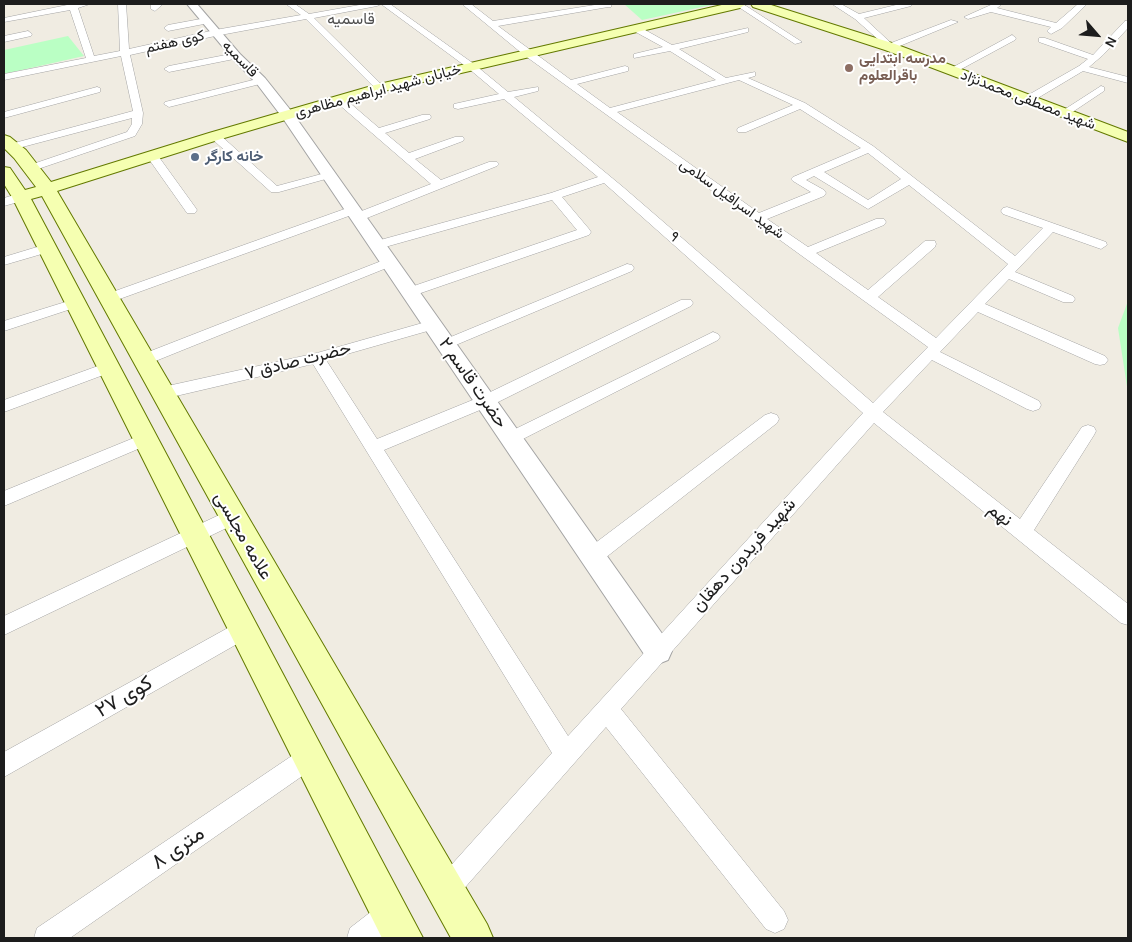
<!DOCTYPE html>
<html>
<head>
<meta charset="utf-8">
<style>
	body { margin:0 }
	#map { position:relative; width:1132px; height:942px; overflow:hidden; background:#f0ece2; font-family:Karla,sans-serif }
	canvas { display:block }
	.frame { position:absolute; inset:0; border:5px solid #1d1d1d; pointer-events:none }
	.north { position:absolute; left:1072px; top:10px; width:50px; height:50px; -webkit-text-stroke:4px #fff; paint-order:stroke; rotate:117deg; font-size:14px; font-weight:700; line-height:20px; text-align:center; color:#1d1d1d }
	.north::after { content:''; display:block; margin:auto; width:18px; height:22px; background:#1d1d1d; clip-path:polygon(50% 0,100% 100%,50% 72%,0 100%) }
</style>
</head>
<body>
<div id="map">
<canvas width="1132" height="942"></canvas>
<div class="frame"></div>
<div class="north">N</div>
</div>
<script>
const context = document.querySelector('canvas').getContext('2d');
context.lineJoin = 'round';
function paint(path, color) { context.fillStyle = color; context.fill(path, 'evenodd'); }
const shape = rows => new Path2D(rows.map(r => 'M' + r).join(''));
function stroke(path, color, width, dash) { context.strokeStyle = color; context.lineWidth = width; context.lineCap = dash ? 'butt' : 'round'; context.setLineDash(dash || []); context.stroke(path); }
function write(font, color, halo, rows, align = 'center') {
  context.font = font + ' Karla,Vazirmatn,sans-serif'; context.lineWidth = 4; context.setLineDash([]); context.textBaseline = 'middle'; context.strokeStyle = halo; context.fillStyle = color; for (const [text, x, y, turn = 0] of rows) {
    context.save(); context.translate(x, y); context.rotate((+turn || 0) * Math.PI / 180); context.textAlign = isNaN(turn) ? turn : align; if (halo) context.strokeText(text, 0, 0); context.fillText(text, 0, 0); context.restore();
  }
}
paint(shape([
	[624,4,716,4,642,20],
	[68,36,84,56,4,74,4,50],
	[1128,301,1128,393,1118,328]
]), '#baffc4');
const minor = shape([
	[72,4,90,4,78,8,94,56,120,51,118,4,126,4,129,49,215,30,301,15,286,4,295,4,309,14,365,4,381,4,377,6,314,18,385,88,383,90,377,90,306,19,215,36,130,55,143,113,142,124,135,136,35,170,27,170,25,168,27,166,127,132,132,124,132,118,11,150,6,147,7,145,133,111,121,56,4,80,4,74,86,58,70,10,4,22,4,18,72,4],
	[151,4,163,4,155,11,151,9,151,4],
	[381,4,390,4,474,64,508,92,538,87,538,91,514,97,623,187,873,403,928,347,524,55,462,4,471,4,493,21,601,4,611,4,611,7,608,7,498,26,571,80,625,66,628,67,628,71,577,84,610,108,716,80,670,51,634,58,634,54,663,47,632,30,632,26,638,26,672,45,748,28,748,32,679,49,726,78,755,72,755,76,748,78,805,103,873,146,1015,256,1043,228,1003,214,1001,211,1003,208,1007,207,1106,242,1107,245,1101,249,1053,232,1015,272,1073,296,1075,299,1073,302,1063,302,1009,279,985,304,1105,356,1108,360,1105,364,1100,365,1095,364,978,312,940,352,1039,401,1041,405,1039,409,1033,411,1027,409,932,360,883,412,1020,519,1082,427,1088,425,1094,427,1096,431,1094,435,1034,530,1128,604,1128,625,1121,623,874,423,621,709,784,911,788,920,784,929,775,933,766,929,606,727,454,900,445,904,436,900,432,891,436,882,552,753,313,364,163,399,157,397,155,393,157,389,163,387,317,353,433,320,438,322,440,325,438,328,326,360,377,439,480,397,681,300,691,300,693,303,691,306,492,405,384,450,568,736,863,413,604,183,562,197,589,229,591,232,589,235,415,295,405,295,403,292,405,289,577,230,552,200,378,249,372,245,373,242,551,193,598,177,504,99,458,109,454,108,454,104,499,94,468,68,381,4],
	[739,80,793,105,738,128,737,130,738,132,746,132,800,109,861,148,793,177,791,179,793,181,811,192,759,213,617,112,739,80],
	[868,153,901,179,868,200,824,172,868,153],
	[814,176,868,209,909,185,1008,264,936,338,878,297,935,247,936,244,935,241,925,241,868,290,816,253,884,225,886,222,884,219,876,219,808,247,767,219,824,196,826,193,824,190,806,180,814,176],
	[734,4,743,4,802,42,795,44,734,4],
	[832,4,841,4,859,14,900,4,912,4,911,6,864,18,891,43,951,20,958,22,890,50,855,19,832,4],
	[993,4,1002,4,997,8,1056,23,1078,4,1087,4,1062,28,1051,34,1047,31,1051,27,991,12,968,19,964,17,993,4],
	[206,18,209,19,209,23,168,31,164,28,168,25,206,18],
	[1125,21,1128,21,1128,28,1103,55,1089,67,1128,77,1128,83,1083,71,1031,102,1023,102,1023,98,1079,66,1088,59,1039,42,1039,38,1045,38,1093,55,1125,21],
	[28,31,32,34,31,36,4,42,4,36,28,31],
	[1012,35,1016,38,1015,40,954,73,948,73,946,71,1012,35],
	[236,53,241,56,239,58,169,72,164,69,169,66,236,53],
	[261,78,264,79,264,83,169,107,164,104,165,102,261,78],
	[1101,86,1104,87,1104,91,1068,115,1064,116,1059,113,1101,86],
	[97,87,100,88,100,92,4,118,4,112,97,87],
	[340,97,344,98,379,128,422,115,430,115,431,117,430,119,385,133,409,153,455,137,463,137,464,139,463,141,415,159,441,180,489,162,497,162,499,164,497,166,362,220,354,220,352,217,354,214,431,184,336,102,335,100,340,97],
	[215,133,219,134,277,186,329,172,335,175,333,177,279,192,271,192,211,138,210,136,215,133],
	[152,152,156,153,195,207,197,210,195,213,187,213,146,155,152,152],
	[21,193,25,194,27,197,25,200,4,206,4,198,21,193],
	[353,206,357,207,359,210,357,213,114,301,109,302,104,301,102,298,104,295,353,206],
	[47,244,52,245,53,248,52,251,4,265,4,257,47,244],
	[389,258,396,262,394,265,148,364,143,365,138,364,135,360,138,356,389,258],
	[627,264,632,265,634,268,632,271,451,347,441,347,439,344,441,341,627,264],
	[75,299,80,300,82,303,80,306,4,331,4,321,75,299],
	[713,332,718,334,720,337,718,340,517,442,511,444,505,442,503,438,505,434,713,332],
	[109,362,114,363,117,367,114,371,4,412,4,400,109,362],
	[771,413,777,415,779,419,777,423,600,562,593,564,586,562,583,556,586,550,765,415,771,413],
	[146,433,152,435,154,439,152,443,4,506,4,491,146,433],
	[232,509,239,512,241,517,239,522,4,635,4,616,232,509],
	[244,619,251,622,254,629,251,636,4,777,4,752,244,619],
	[310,745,318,749,322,757,318,765,70,938,34,938,37,928,302,749,310,745],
	[390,900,399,904,403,913,399,922,381,938,347,938,350,928,381,904,390,900]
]);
const tertiary = shape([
	[187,4,197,4,240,54,265,78,292,112,668,642,672,651,668,660,658,664,648,660,282,117,257,84,232,58,187,4]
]);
const secondary = shape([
	[726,4,746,4,740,8,384,91,221,139,57,191,487,924,493,938,451,938,42,196,31,199,423,938,382,938,12,197,4,184,4,167,10,168,25,190,36,187,14,158,4,148,4,135,10,137,26,150,51,182,209,133,375,85,726,4],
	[751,4,768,4,895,44,1128,132,1128,142,885,50,753,7,751,4]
]);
stroke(minor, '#a4a4a4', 1);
stroke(tertiary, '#a4a4a4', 2);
stroke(secondary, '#637900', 2);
paint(minor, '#fff');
paint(tertiary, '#fff');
paint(secondary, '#f5ffb1');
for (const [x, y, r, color] of [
	[849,68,5,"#8d6e63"],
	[195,157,5,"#5c6f8a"]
]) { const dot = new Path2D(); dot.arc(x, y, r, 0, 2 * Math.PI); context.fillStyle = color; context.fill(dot); stroke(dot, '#fff', 2); }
write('15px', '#1d1d1d', '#fff', [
	["کوی هفتم",175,42,-13],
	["قاسمیه",240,59,46],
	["خیابان شهید ابراهیم مظاهری",378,91,-15],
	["شهید مصطفی محمدنژاد",1028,100,21],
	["شهید اسرافیل سلامی",732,199,36],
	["۹",674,237,41]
]);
write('bold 15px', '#785e54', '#fff', [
	["مدرسه ابتدایی",859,59],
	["باقرالعلوم",859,76]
], 'left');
write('bold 15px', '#4e5e75', '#fff', [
	["خانه کارگر",205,157]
], 'left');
write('16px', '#505050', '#fff', [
	["قاسمیه",351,19]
]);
write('18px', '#1d1d1d', '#fff', [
	["۷ حضرت صادق",298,361,-14],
	["۲ حضرت قاسم",473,383,55],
	["نهم",1000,515,38],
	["علامه مجلسی",243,536,60],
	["شهید فریدون دهقان",744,555,-48]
]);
write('21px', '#1d1d1d', '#fff', [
	["کوی ۲۷",124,697,-30],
	["۸ متری",178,848,-35]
]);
</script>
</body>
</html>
